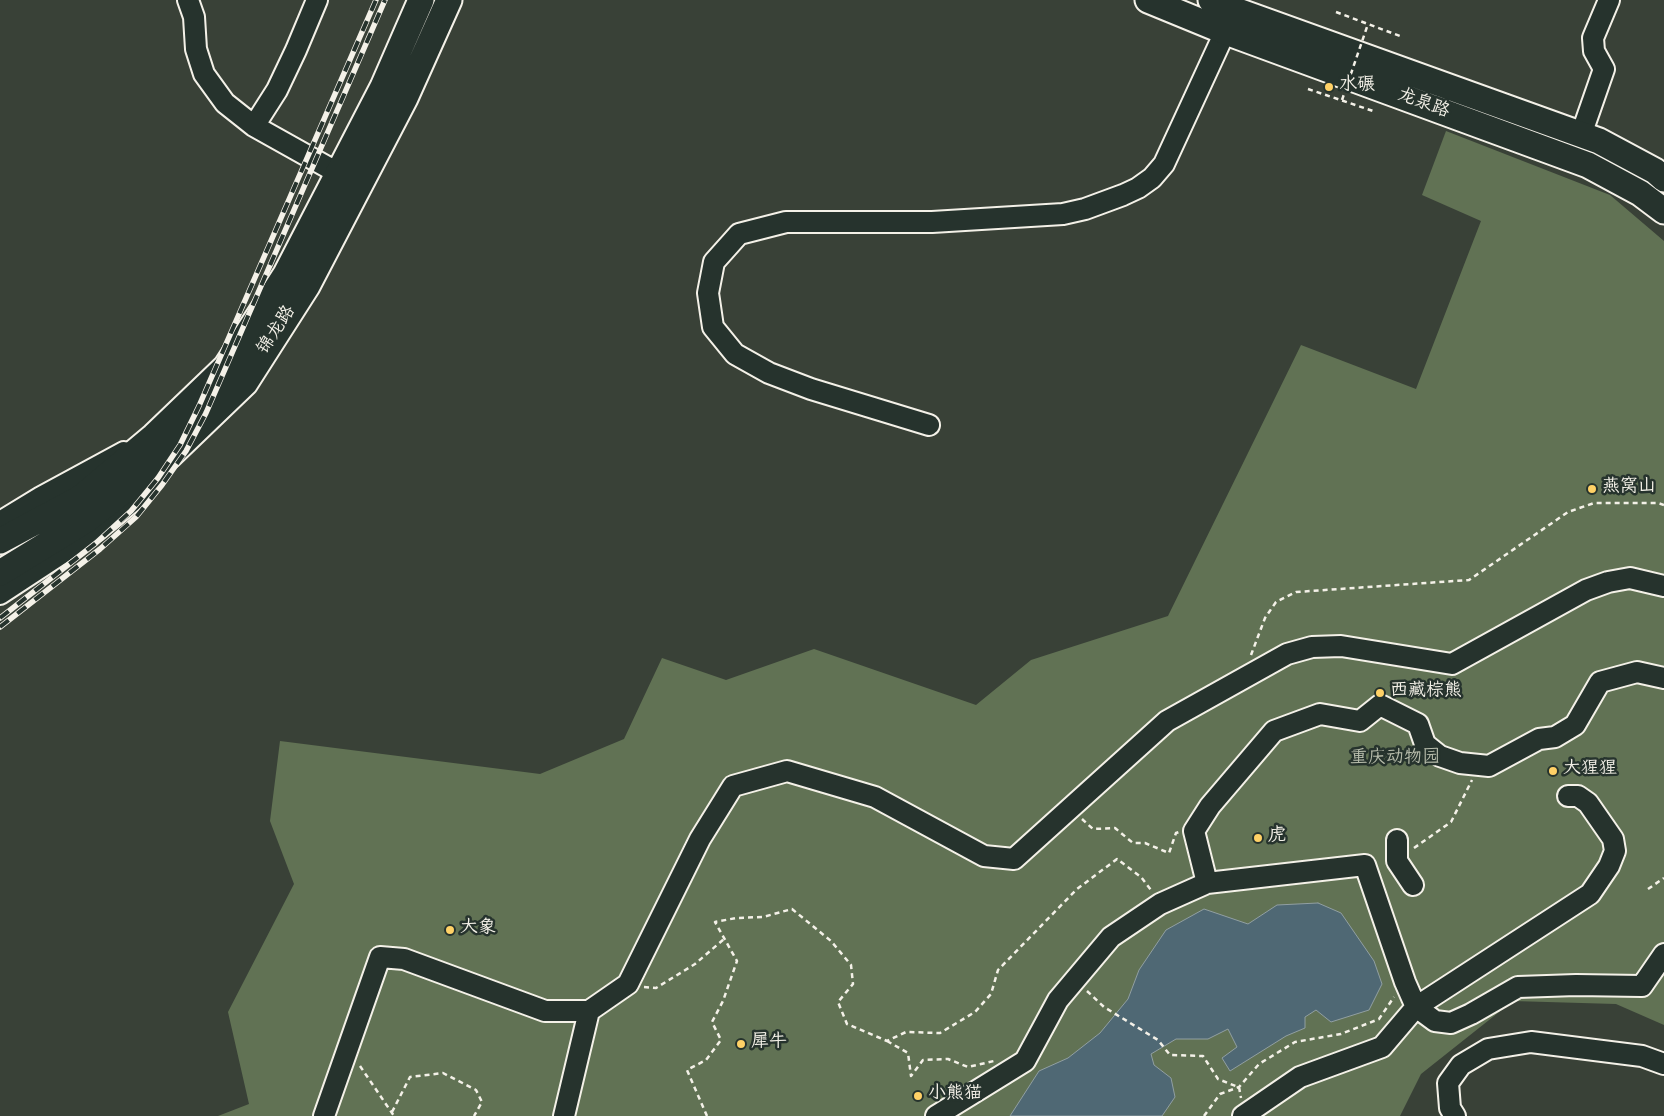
<!DOCTYPE html>
<html>
<head>
<meta charset="utf-8">
<style>
	body { margin:0 }
	canvas { display:block; background:#394137 }
</style>
</head>
<body>
<canvas width="1664" height="1116"></canvas>
<script>
const context = document.querySelector('canvas').getContext('2d');
context.lineJoin = 'round';
function paint(path, color) { context.fillStyle = color; context.fill(path, 'evenodd'); }
const shape = rows => new Path2D(rows.map(r => 'M' + r).join(''));
function stroke(path, color, width, dash) { context.strokeStyle = color; context.lineWidth = width; context.lineCap = dash ? 'butt' : 'round'; context.setLineDash(dash || []); context.stroke(path); }
function write(font, color, halo, rows, align = 'center') {
  context.font = font + ' Dekko,"LXGW WenKai TC",sans-serif'; context.lineWidth = 5; context.setLineDash([]); context.textBaseline = 'middle'; context.strokeStyle = halo; context.fillStyle = color; for (const [text, x, y, turn = 0] of rows) {
    context.save(); context.translate(x, y); context.rotate((+turn || 0) * Math.PI / 180); context.textAlign = isNaN(turn) ? turn : align; if (halo) context.strokeText(text, 0, 0); context.fillText(text, 0, 0); context.restore();
  }
}
paint(shape([
	[1446,131,1610,195,1664,241,1664,1025,1616,1004,1513,1001,1421,1074,1400,1116,218,1116,249,1104,228,1012,294,884,270,821,280,741,540,774,624,739,662,658,726,680,814,649,976,705,1031,660,1168,616,1301,345,1416,389,1481,221,1422,195]
]), '#617254');
const water = shape([
	[1318,903,1341,913,1374,961,1382,984,1369,1010,1331,1022,1316,1010,1305,1017,1305,1028,1286,1036,1230,1071,1222,1058,1237,1047,1228,1029,1208,1039,1176,1039,1151,1054,1154,1065,1171,1078,1175,1097,1162,1116,1010,1116,1039,1071,1068,1058,1100,1033,1128,999,1139,970,1166,930,1204,909,1248,924,1277,905,1318,903]
]);
paint(water, '#4f6874');
stroke(water, '#919fa2', 1);
const minor = shape([
	[188,0,194,17,196,49,204,74,225,103,254,126,338,173],
	[254,126,277,90,296,50,317,0],
	[1581,135,1604,69,1594,51,1593,38,1609,0],
	[929,425,811,389,769,373,735,354,713,327,708,293,714,262,739,234,786,222,932,222,1063,214,1085,209,1123,195,1138,188,1152,178,1164,164,1231,19],
	[0,522,41,497,124,452],
	[0,594,96,531,140,495,159,470],
	[1397,840,1397,861,1413,885],
	[1207,883,1194,831,1210,806,1274,731,1320,714,1360,721,1380,705,1418,724,1425,744,1440,756,1460,763,1489,766,1539,739,1555,737,1575,725,1600,682,1637,672,1664,678],
	[324,1116,380,957,404,959,545,1011,589,1011,628,984,700,839,733,786,787,771,875,797,984,856,1014,859,1167,721,1287,654,1312,647,1341,646,1452,664,1586,590,1608,582,1630,578,1664,586],
	[564,1116,589,1011],
	[936,1116,1025,1061,1058,1000,1111,937,1160,904,1207,883,1365,865,1405,982,1416,1007,1435,1021,1451,1023,1471,1014,1518,987,1576,985,1642,986,1664,954],
	[1243,1116,1300,1077,1382,1047,1416,1007,1590,894,1609,866,1615,851,1613,839,1588,803,1578,796,1568,796],
	[1455,1116,1450,1108,1448,1083,1461,1065,1488,1049,1531,1042,1642,1056,1664,1064]
]);
const major = shape([
	[1148,0,1226,32,1588,165,1640,193,1664,211],
	[1211,0,1235,10,1599,141,1655,171,1664,179],
	[0,541,80,498,154,436,226,367,286,274,383,87,421,0],
	[0,573,88,519,170,455,245,383,307,286,405,98,449,0]
]);
stroke(minor, '#f4f1e8', 24);
stroke(major, '#f4f1e8', 29);
stroke(shape([
	[1336,12,1400,36],
	[1308,89,1373,111],
	[1251,655,1265,618,1276,602,1296,592,1469,580,1568,512,1594,503,1658,503,1664,505],
	[1082,819,1093,829,1115,828,1133,843,1145,843,1169,853,1176,833,1179,832],
	[1414,848,1451,822,1472,780],
	[1648,889,1664,878],
	[644,987,656,988,695,964,724,939],
	[1087,991,1104,1007,1158,1040,1170,1055,1203,1056,1218,1079,1238,1087],
	[887,1041,908,1053,911,1076,923,1060,948,1059,968,1067,994,1061],
	[360,1066,394,1116],
	[1239,1087,1241,1098],
	[392,1112,410,1077,443,1073,476,1090,482,1102,474,1116],
	[707,1116,687,1070,706,1060,721,1040,712,1022,723,1001,737,961,715,922,736,918,763,917,792,909,831,941,851,965,853,984,838,1002,847,1024,887,1041,906,1032,940,1033,975,1012,991,994,998,970,1077,889,1117,859,1141,877,1151,890],
	[1204,1116,1220,1094,1239,1087,1259,1064,1295,1042,1341,1034,1379,1019,1394,997]
]), '#f4f1e8', 2.5, [5, 4]);
stroke(minor, '#26332d', 20);
stroke(major, '#26332d', 25);
const rail = shape([
	[0,618,96,543,131,511,158,478,180,445,199,406,376,0],
	[0,627,100,549,136,517,162,485,186,451,206,413,385,0]
]);
stroke(rail, '#f4f1e8', 5.5);
stroke(rail, '#26332d', 4, [11]);
stroke(shape([
	[1342,100,1368,24]
]), '#f4f1e8', 2.5, [5, 4]);
for (const [x, y, r, color] of [
	[1329,87,5,"#ffd166"],
	[1592,489,5,"#ffd166"],
	[1380,693,5,"#ffd166"],
	[1553,771,5,"#ffd166"],
	[1258,838,5,"#ffd166"],
	[450,930,5,"#ffd166"],
	[741,1044,5,"#ffd166"],
	[918,1096,5,"#ffd166"]
]) { const dot = new Path2D(); dot.arc(x, y, r, 0, 2 * Math.PI); context.fillStyle = color; context.fill(dot); stroke(dot, '#26332d', 2); }
write('18px', '#f4f1e8', '#26332d', [
	["水碾",1339,87],
	["燕窝山",1602,489],
	["西藏棕熊",1390,693],
	["大猩猩",1563,771],
	["虎",1268,838],
	["大象",460,930],
	["犀牛",751,1044],
	["小熊猫",928,1096]
], 'left');
write('18px', '#f4f1e8', '#26332d', [
	["龙泉路",1423,105,20],
	["锦龙路",278,331,-57]
]);
write('18px', '#b9bead', '#26332d', [
	["重庆动物园",1395,760]
]);
</script>
</body>
</html>
